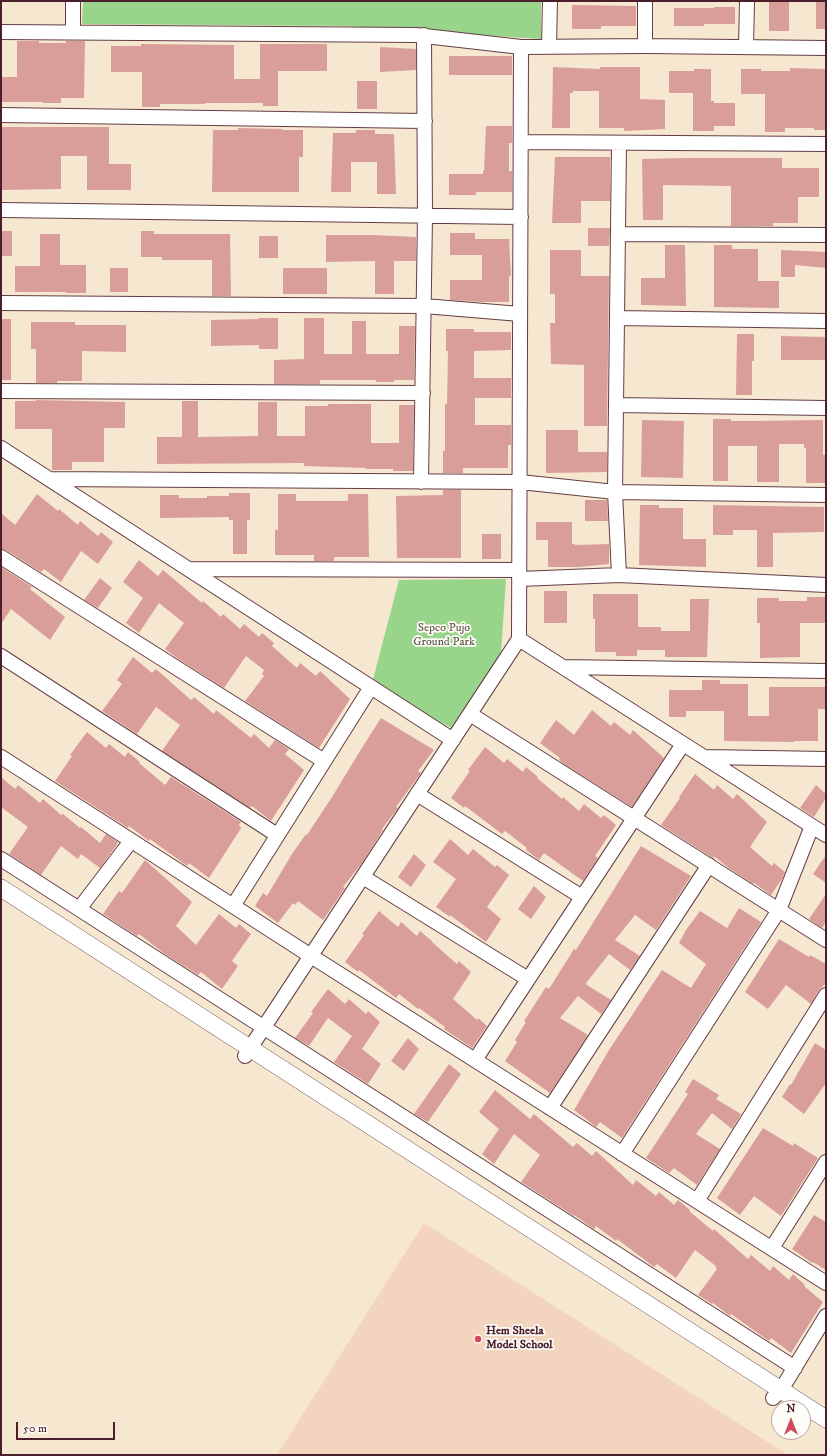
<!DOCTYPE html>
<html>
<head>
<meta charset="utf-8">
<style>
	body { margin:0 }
	#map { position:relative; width:827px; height:1456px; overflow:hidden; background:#f6e7d1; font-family:"IM FELL DW Pica",serif }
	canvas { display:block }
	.frame { position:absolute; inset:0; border:2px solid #4a1f2b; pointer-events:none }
	.north { position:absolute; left:771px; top:1400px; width:40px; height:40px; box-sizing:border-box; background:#fdfcf7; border:1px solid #b5a4a5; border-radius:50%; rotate:0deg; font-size:11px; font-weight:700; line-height:16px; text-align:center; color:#4a1f2b }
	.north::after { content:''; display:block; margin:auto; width:14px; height:18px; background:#d1495b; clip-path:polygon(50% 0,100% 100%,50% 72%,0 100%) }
	.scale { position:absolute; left:16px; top:1422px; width:99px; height:18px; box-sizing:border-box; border:2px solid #4a1f2b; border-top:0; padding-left:5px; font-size:12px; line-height:14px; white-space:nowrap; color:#4a1f2b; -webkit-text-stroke:3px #fdfcf7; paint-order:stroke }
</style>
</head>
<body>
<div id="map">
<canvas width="827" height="1456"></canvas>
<div class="frame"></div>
<div class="north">N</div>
<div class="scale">50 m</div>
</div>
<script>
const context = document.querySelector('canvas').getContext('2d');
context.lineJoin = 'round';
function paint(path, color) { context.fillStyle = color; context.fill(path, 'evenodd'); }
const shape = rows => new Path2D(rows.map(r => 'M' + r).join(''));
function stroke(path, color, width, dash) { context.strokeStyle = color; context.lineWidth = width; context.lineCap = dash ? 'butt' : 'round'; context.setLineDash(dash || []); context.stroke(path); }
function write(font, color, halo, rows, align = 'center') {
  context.font = font + ' "IM FELL DW Pica",serif'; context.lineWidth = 3.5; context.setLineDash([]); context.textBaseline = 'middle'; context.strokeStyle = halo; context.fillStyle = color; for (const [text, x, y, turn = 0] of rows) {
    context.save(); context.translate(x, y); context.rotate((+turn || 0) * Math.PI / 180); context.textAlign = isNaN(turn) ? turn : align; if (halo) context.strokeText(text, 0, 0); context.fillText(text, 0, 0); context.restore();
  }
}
paint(shape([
	[424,1223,788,1455,277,1455]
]), '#f3d4bf');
paint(shape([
	[83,1,541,1,541,39,347,26,82,24],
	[506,579,501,654,452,728,371,687,399,580]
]), '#98d58b');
paint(shape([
	[769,1,789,1,789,31,769,31],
	[816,1,826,1,826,29,816,29],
	[572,5,636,6,636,26,601,26,601,29,572,29],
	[714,7,735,7,735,24,704,24,704,26,674,26,674,8,714,8],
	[17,41,39,41,39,43,66,43,66,41,85,41,84,98,61,98,61,103,43,103,43,102,1,102,1,77,17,77],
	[141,44,234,45,234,79,260,79,260,44,327,44,327,71,278,71,278,106,263,106,263,103,205,103,205,104,160,104,160,107,142,107,142,72,111,72,111,46,141,46],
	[380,47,416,49,416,70,380,72],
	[449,56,512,56,512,75,449,75],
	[553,67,600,69,600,67,640,67,640,99,665,100,665,129,624,131,624,128,599,128,599,91,573,91,573,93,570,93,570,128,552,128],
	[790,68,826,69,826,130,814,130,814,128,785,128,785,132,765,132,765,94,741,94,741,69,761,69,761,71,790,71],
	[694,69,711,69,711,101,714,101,714,103,735,103,735,126,714,126,714,131,693,131,693,93,669,93,669,71,694,71],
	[357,81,377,81,377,109,357,109],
	[486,126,512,126,512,143,509,143,509,171,512,171,512,192,476,192,476,195,449,195,449,174,483,174,483,171,484,171],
	[1,127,109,127,109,164,131,164,131,190,87,190,87,156,61,156,61,189,1,190],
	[238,128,282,129,282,130,303,130,303,157,299,157,299,192,212,192,213,130,238,130],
	[356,130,375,130,375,134,394,134,396,194,377,194,377,162,351,162,351,192,331,192,333,133,356,133],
	[555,157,610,157,610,201,581,201,581,223,552,223],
	[686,158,782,158,782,168,819,168,819,197,798,197,798,223,773,223,773,226,731,226,731,186,663,185,663,220,643,220,642,159],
	[588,228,610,228,609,246,588,246],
	[1,231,12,231,12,256,1,256],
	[141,231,154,231,154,234,230,234,231,296,212,296,212,260,162,260,162,257,141,257],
	[450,233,475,233,475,239,509,239,511,276,509,276,509,302,482,302,450,300,450,280,482,280,482,255,450,255],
	[40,234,60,234,60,265,86,265,86,293,66,293,66,292,15,292,15,266,40,266],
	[326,235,373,235,416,237,416,261,394,261,394,294,375,294,375,261,326,262],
	[259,236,278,236,278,258,259,258],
	[665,245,685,245,686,306,641,305,641,278,665,278],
	[714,245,732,245,732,249,758,249,758,281,779,281,779,308,714,307],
	[550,250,581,250,581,276,609,276,607,426,584,426,584,365,551,364,550,323,555,323,555,294,550,294],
	[781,250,826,252,826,268,795,265,795,277,781,277],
	[110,268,128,268,128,292,110,292],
	[283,268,327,268,327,294,283,294],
	[259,318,278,318,278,349,259,349,259,345,211,346,211,320,259,319],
	[304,318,324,318,324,354,352,354,352,321,366,321,366,354,399,354,399,326,415,326,414,380,394,380,394,382,376,382,376,380,320,380,320,384,274,384,274,360,304,359],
	[1,319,11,319,11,380,1,380],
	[31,322,75,322,75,325,126,325,126,352,82,351,82,381,57,381,57,383,36,383,36,349,31,349],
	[446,329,474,329,474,332,511,332,511,350,474,351,474,378,511,378,511,398,475,398,475,425,511,425,511,445,508,445,508,468,463,468,463,473,443,473,443,451,445,451,445,404,447,404,448,351,446,351],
	[737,334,754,334,754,361,752,361,752,395,736,395],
	[781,336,826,337,826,360,781,360],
	[36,400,125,402,125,428,104,428,104,462,72,462,72,470,52,470,52,429,15,429,15,401,36,401],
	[182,401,198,401,198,437,258,436,258,402,277,402,277,436,305,436,305,406,328,406,328,404,371,404,371,443,399,443,399,405,414,405,413,471,393,471,393,469,366,469,366,468,304,466,304,463,157,464,157,437,182,437],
	[713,419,731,419,731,421,753,421,823,420,823,455,826,455,826,483,806,483,806,448,804,448,804,444,779,444,779,482,757,482,757,446,728,446,728,481,713,481],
	[642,420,684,421,683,478,641,477],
	[546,430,578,430,578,452,607,452,607,472,546,473],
	[443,490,461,490,461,558,397,558,396,496,443,495],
	[229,493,250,493,250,520,247,520,247,554,233,554,233,520,229,520,229,517,160,518,160,495,179,495,179,498,207,498,207,496,229,496],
	[37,494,58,511,59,509,78,525,80,521,98,536,101,532,113,542,98,564,81,551,61,582,44,569,41,572,6,550,1,549,1,513,15,525],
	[278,494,296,494,296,501,348,501,348,494,368,494,369,557,334,557,334,561,314,561,314,555,275,555,275,530,278,530],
	[585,500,607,500,608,521,585,521],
	[640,505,659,505,659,508,683,508,683,539,706,539,706,567,639,565],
	[713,505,824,507,824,532,773,533,773,567,757,567,757,530,733,530,733,535,713,535],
	[536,522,572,522,572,544,575,544,575,545,609,544,609,564,580,567,548,567,548,540,536,540],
	[482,534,501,534,501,559,482,559],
	[139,560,158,576,163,570,202,603,203,601,221,617,223,614,240,629,244,624,259,637,262,633,274,643,272,646,297,668,300,663,316,676,320,671,350,699,319,748,245,701,264,676,262,674,264,670,246,656,224,688,177,658,165,649,184,623,159,603,139,633,126,623,143,598,123,582],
	[1,567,32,587,30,589,65,617,50,640,11,609,1,624],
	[100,578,112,588,98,608,84,600],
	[544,591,567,591,567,623,544,623],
	[593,594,638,594,638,627,661,627,661,631,690,631,690,599,709,599,707,657,665,657,665,650,637,650,637,656,616,656,616,652,595,652,595,619,593,619],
	[807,597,826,597,826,623,800,623,800,657,760,658,760,623,757,623,757,598,779,598,779,601,807,601],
	[133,657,152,673,156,669,191,700,194,697,214,714,216,710,251,738,254,734,269,748,275,740,289,749,285,754,304,770,271,821,252,806,250,808,162,751,180,725,156,707,137,734,102,711,122,684,117,680],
	[702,680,720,680,720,684,748,684,748,716,769,716,769,687,826,687,826,709,818,709,818,741,794,741,794,742,724,741,724,711,686,711,686,717,669,717,669,690,702,690],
	[592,710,611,726,614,722,630,735,633,730,664,758,632,807,564,764,559,760,560,758,540,743,556,720,574,735],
	[381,718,434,750,418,771,421,773,396,807,398,808,382,829,383,830,362,863,343,887,345,888,323,920,298,901,295,905,293,903,278,923,255,906,263,893,267,896,292,854,306,834,307,835,332,797,360,751],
	[87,732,106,748,109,744,125,757,128,752,140,762,139,763,165,785,171,777,241,822,239,825,241,828,209,878,189,863,187,866,150,839,149,841,129,826,128,828,55,781,72,756,70,755],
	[485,747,504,763,507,759,523,772,526,767,538,777,537,778,562,799,563,797,579,811,584,804,601,818,604,815,616,825,595,856,598,858,583,881,544,853,539,860,526,850,527,848,505,831,502,834,465,806,464,808,451,798,470,771,468,770],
	[695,774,714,790,717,785,733,799,737,794,767,822,750,847,772,866,774,863,785,872,782,879,771,895,754,883,753,884,730,869,715,857,711,857,661,825,680,798,679,797],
	[1,777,15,789,18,785,40,803,43,799,61,815,63,814,80,828,81,827,100,843,106,834,118,842,116,846,100,868,81,854,78,859,61,846,41,875,9,854,28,827,1,807],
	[816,785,826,794,826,798,814,817,800,808],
	[450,839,468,855,473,849,495,867,497,865,509,875,487,907,501,919,486,942,450,915,450,917,436,907,456,879,433,862],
	[641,846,691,876,656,930,635,915,615,940,640,956,630,970,609,954,586,983,587,985,611,1000,601,1014,578,996,560,1018,588,1035,550,1093,505,1061,517,1042,515,1040,526,1022,524,1021,546,987,549,989,574,949,576,950],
	[414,854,426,865,411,887,398,877],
	[826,855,826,883,813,874],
	[145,860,192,902,176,926,196,945,219,914,236,928,239,924,251,934,232,961,238,966,222,989,201,972,198,975,165,954,139,934,137,936,103,914,119,891,122,893],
	[534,886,546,897,531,919,518,909],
	[826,894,826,922,822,928,809,919],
	[739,908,761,922,622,1138,600,1122,596,1127,595,1126,574,1110,609,1050,662,970,691,988,706,964,679,943,686,930,700,911,727,928],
	[379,911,398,927,401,922,417,936,420,931,432,941,432,942,457,964,459,961,471,972,453,999,477,1020,478,1018,487,1026,472,1048,444,1029,445,1027,419,1008,418,1009,399,994,396,998,359,970,358,972,345,962,364,935,362,934],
	[779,939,809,957,810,955,826,964,826,983,819,990,811,1004,786,985,768,1009,745,992],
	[328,989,345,1004,349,999,366,1014,368,1011,380,1022,362,1049,381,1064,368,1084,334,1062,352,1036,328,1018,309,1046,295,1038,313,1013,311,1012],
	[408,1038,419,1049,404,1071,391,1061],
	[815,1043,826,1050,826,1083,804,1114,782,1097,790,1084,791,1085],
	[449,1064,461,1074,428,1122,414,1114],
	[693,1079,719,1095,716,1099,741,1114,732,1129,712,1113,696,1134,720,1149,697,1185,674,1168,669,1173,646,1158,688,1094,685,1092],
	[495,1090,530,1119,534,1114,573,1147,577,1143,592,1156,596,1151,633,1185,636,1180,656,1196,659,1192,674,1205,678,1200,690,1210,689,1211,713,1231,714,1229,748,1259,751,1255,770,1271,773,1266,789,1280,793,1274,805,1285,804,1286,823,1302,791,1353,771,1338,769,1341,731,1314,730,1316,713,1303,712,1304,698,1295,717,1269,715,1267,716,1266,695,1250,676,1278,657,1264,654,1267,617,1239,616,1241,596,1226,594,1229,574,1215,574,1216,521,1182,540,1155,514,1134,494,1164,482,1154,499,1129,479,1112],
	[763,1128,793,1146,794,1143,818,1158,781,1216,754,1196,740,1215,717,1198],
	[814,1215,826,1222,826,1270,813,1262,812,1263,792,1249]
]), '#da9e9a');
const minor = shape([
	[1,32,416,35,521,47,645,46,826,48],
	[73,32,73,1],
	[645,46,645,1],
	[549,47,550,1],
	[746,47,747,1],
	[1,115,425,121],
	[521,142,826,144],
	[619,143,615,492,619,575],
	[1,210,521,217],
	[618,234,826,235],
	[1,303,424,306,520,314],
	[617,318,826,321],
	[1,391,423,393],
	[616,405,826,408],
	[1,448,453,740],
	[49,479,520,482,615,492,826,495],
	[421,482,425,216,424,35],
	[1,557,324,761],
	[189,569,519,570],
	[519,579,619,575,826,585],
	[519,639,826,835],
	[1,656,277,835],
	[563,667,826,671],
	[470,714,826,940],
	[1,757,311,956,826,1283],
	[705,757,826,759],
	[417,794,582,897],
	[1,859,795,1368],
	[363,877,528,979],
	[233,906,371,687],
	[79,909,131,841],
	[245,1056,519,639,521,47],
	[475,1060,683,744],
	[550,1108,709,865],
	[622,1154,779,910,812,826],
	[697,1201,826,995],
	[772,1248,826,1162],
	[773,1398,781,1390,826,1316]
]);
const tertiary = shape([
	[1,888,826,1419]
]);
stroke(minor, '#643d44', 16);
stroke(tertiary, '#643d44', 18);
stroke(minor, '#fff', 14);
stroke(tertiary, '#fff', 17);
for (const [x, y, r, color] of [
	[478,1339,4,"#d1495b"]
]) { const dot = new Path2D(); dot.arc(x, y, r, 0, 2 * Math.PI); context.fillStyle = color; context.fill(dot); stroke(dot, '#fdfcf7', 1.5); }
write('12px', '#615648', '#fdfcf7', [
	["Sepco Pujo",444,629],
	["Ground Park",444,643]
]);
write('bold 12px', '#4a1f2b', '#fdfcf7', [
	["Hem Sheela",486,1332],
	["Model School",486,1346]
], 'left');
</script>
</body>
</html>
